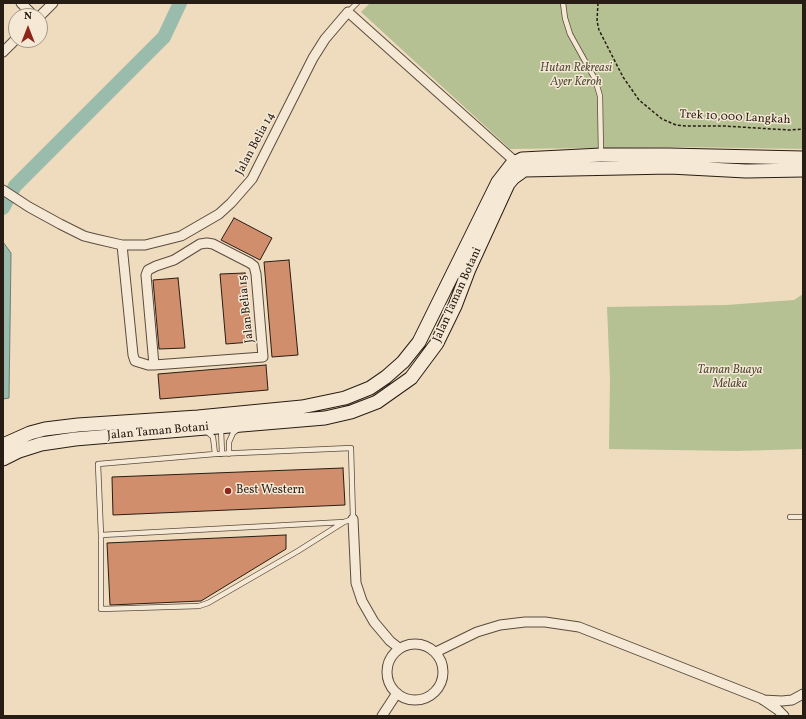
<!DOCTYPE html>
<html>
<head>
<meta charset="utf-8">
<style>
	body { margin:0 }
	#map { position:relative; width:806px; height:719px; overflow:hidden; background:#efdbbe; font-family:Vollkorn,serif }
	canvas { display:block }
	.frame { position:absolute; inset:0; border:4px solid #281d14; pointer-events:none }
	.north { position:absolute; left:8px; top:8px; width:40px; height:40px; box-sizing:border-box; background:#f5e8d5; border:1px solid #a39788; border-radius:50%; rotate:0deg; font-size:11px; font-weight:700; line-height:16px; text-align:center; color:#281d14 }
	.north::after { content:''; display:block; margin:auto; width:14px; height:18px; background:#8f2418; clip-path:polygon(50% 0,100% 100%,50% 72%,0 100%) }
</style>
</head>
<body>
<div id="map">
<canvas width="806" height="719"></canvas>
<div class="frame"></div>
<div class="north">N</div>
</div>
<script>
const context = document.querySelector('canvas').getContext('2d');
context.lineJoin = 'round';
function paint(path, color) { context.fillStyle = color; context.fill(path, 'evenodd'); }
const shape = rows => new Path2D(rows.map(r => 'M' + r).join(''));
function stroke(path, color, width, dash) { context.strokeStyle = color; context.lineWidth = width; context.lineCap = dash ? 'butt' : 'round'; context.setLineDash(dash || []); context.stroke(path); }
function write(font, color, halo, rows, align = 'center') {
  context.font = font + ' Vollkorn,serif'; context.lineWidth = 3; context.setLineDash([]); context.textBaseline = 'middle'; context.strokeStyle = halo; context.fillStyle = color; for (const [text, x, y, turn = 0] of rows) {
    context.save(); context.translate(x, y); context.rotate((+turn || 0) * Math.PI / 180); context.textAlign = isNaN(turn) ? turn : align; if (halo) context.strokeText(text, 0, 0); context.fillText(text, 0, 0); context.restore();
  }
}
paint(shape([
	[370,3,803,3,803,149,684,147,510,149,361,12],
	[803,294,803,449,737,451,609,449,610,380,607,307,726,305,794,300]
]), '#b6c193');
const water = shape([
	[3,242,11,253,9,398,3,399,3,242]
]);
paint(water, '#9abcad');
stroke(water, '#6c7c70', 1);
stroke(shape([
	[3,208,15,186,164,37,180,3]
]), '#9abcad', 14);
const building = shape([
	[234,218,272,238,260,260,221,240,234,218],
	[289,260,298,355,272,357,264,262,289,260],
	[245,273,251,342,226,344,220,274,245,273],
	[178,278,185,348,159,349,153,280,178,278],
	[266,365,268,390,160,399,158,374,266,365],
	[343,468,345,505,113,515,112,477,343,468],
	[286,535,286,549,201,601,110,605,107,543,286,535]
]);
paint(building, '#d08e6c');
stroke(building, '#281d14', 1);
const lane = shape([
	[563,3,565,18,570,34,595,79,600,96,601,154],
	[348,12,357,3],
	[221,429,222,454],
	[206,431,213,437,215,454],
	[351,448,353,519,344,522,101,535,98,464,215,454,351,448],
	[229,454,229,442,233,433,237,430],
	[790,517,803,517],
	[101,535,101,609,199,606,208,603,298,551,344,522]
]);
const street = shape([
	[21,3,34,16],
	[40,16,53,3],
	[3,52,16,39],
	[3,190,29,207,60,224,84,236,96,239,122,245,145,245,181,236,219,214,231,203,252,179,313,58,325,39,348,12,519,165],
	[122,245,133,355,135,361,148,365,154,365,263,357,256,274,254,266,250,263,213,244,207,243,200,244,174,260,156,266,148,270,146,275,154,365],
	[353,519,356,583,362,601,374,622,390,641,399,648],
	'387 672a28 28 0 1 1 56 0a28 28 0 1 1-56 0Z',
	[436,652,477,632,500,625,525,622,545,622,579,627,762,699,778,710,784,716],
	[763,700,782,701,792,700,803,694],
	[382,716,397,693]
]);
const secondary = shape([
	[3,445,30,433,45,429,78,425,198,417,302,407,345,398,370,388,386,377,403,362,419,342,498,182,512,164,522,159,601,155,669,155,803,158],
	[3,459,19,451,41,444,75,439,325,418,351,412,377,402,411,378,437,343,455,306,469,269,508,184,513,178,524,170,670,167,746,171,803,170]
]);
stroke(lane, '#5a4c3e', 6);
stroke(street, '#5a4c3e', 11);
stroke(secondary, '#281d14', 15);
stroke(shape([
	[598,3,597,21,599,30,623,77,639,100,662,119,676,125,686,126,724,126,789,130,803,129]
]), '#281d14', 1.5, [3, 2]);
stroke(lane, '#f5e8d5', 4.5);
stroke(street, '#f5e8d5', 9);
stroke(secondary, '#f5e8d5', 13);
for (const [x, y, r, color] of [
	[228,491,4,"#8f2418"]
]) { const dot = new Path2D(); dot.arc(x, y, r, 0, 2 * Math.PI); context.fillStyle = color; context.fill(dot); stroke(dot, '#f5e8d5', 1.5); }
write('italic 12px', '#534e3a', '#f5e8d5', [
	["Hutan Rekreasi",576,69],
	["Ayer Keroh",576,83],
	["Taman Buaya",730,371],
	["Melaka",730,385]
]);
write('12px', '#281d14', '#f5e8d5', [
	["Trek 10,000 Langkah",735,118,3],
	["Jalan Belia 14",256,144,-62],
	["Jalan Taman Botani",458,295,-66],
	["Jalan Belia 15",247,309,-96],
	["Jalan Taman Botani",158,432,-5]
]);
write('12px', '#281d14', '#f5e8d5', [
	["Best Western",236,491]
], 'left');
</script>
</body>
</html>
